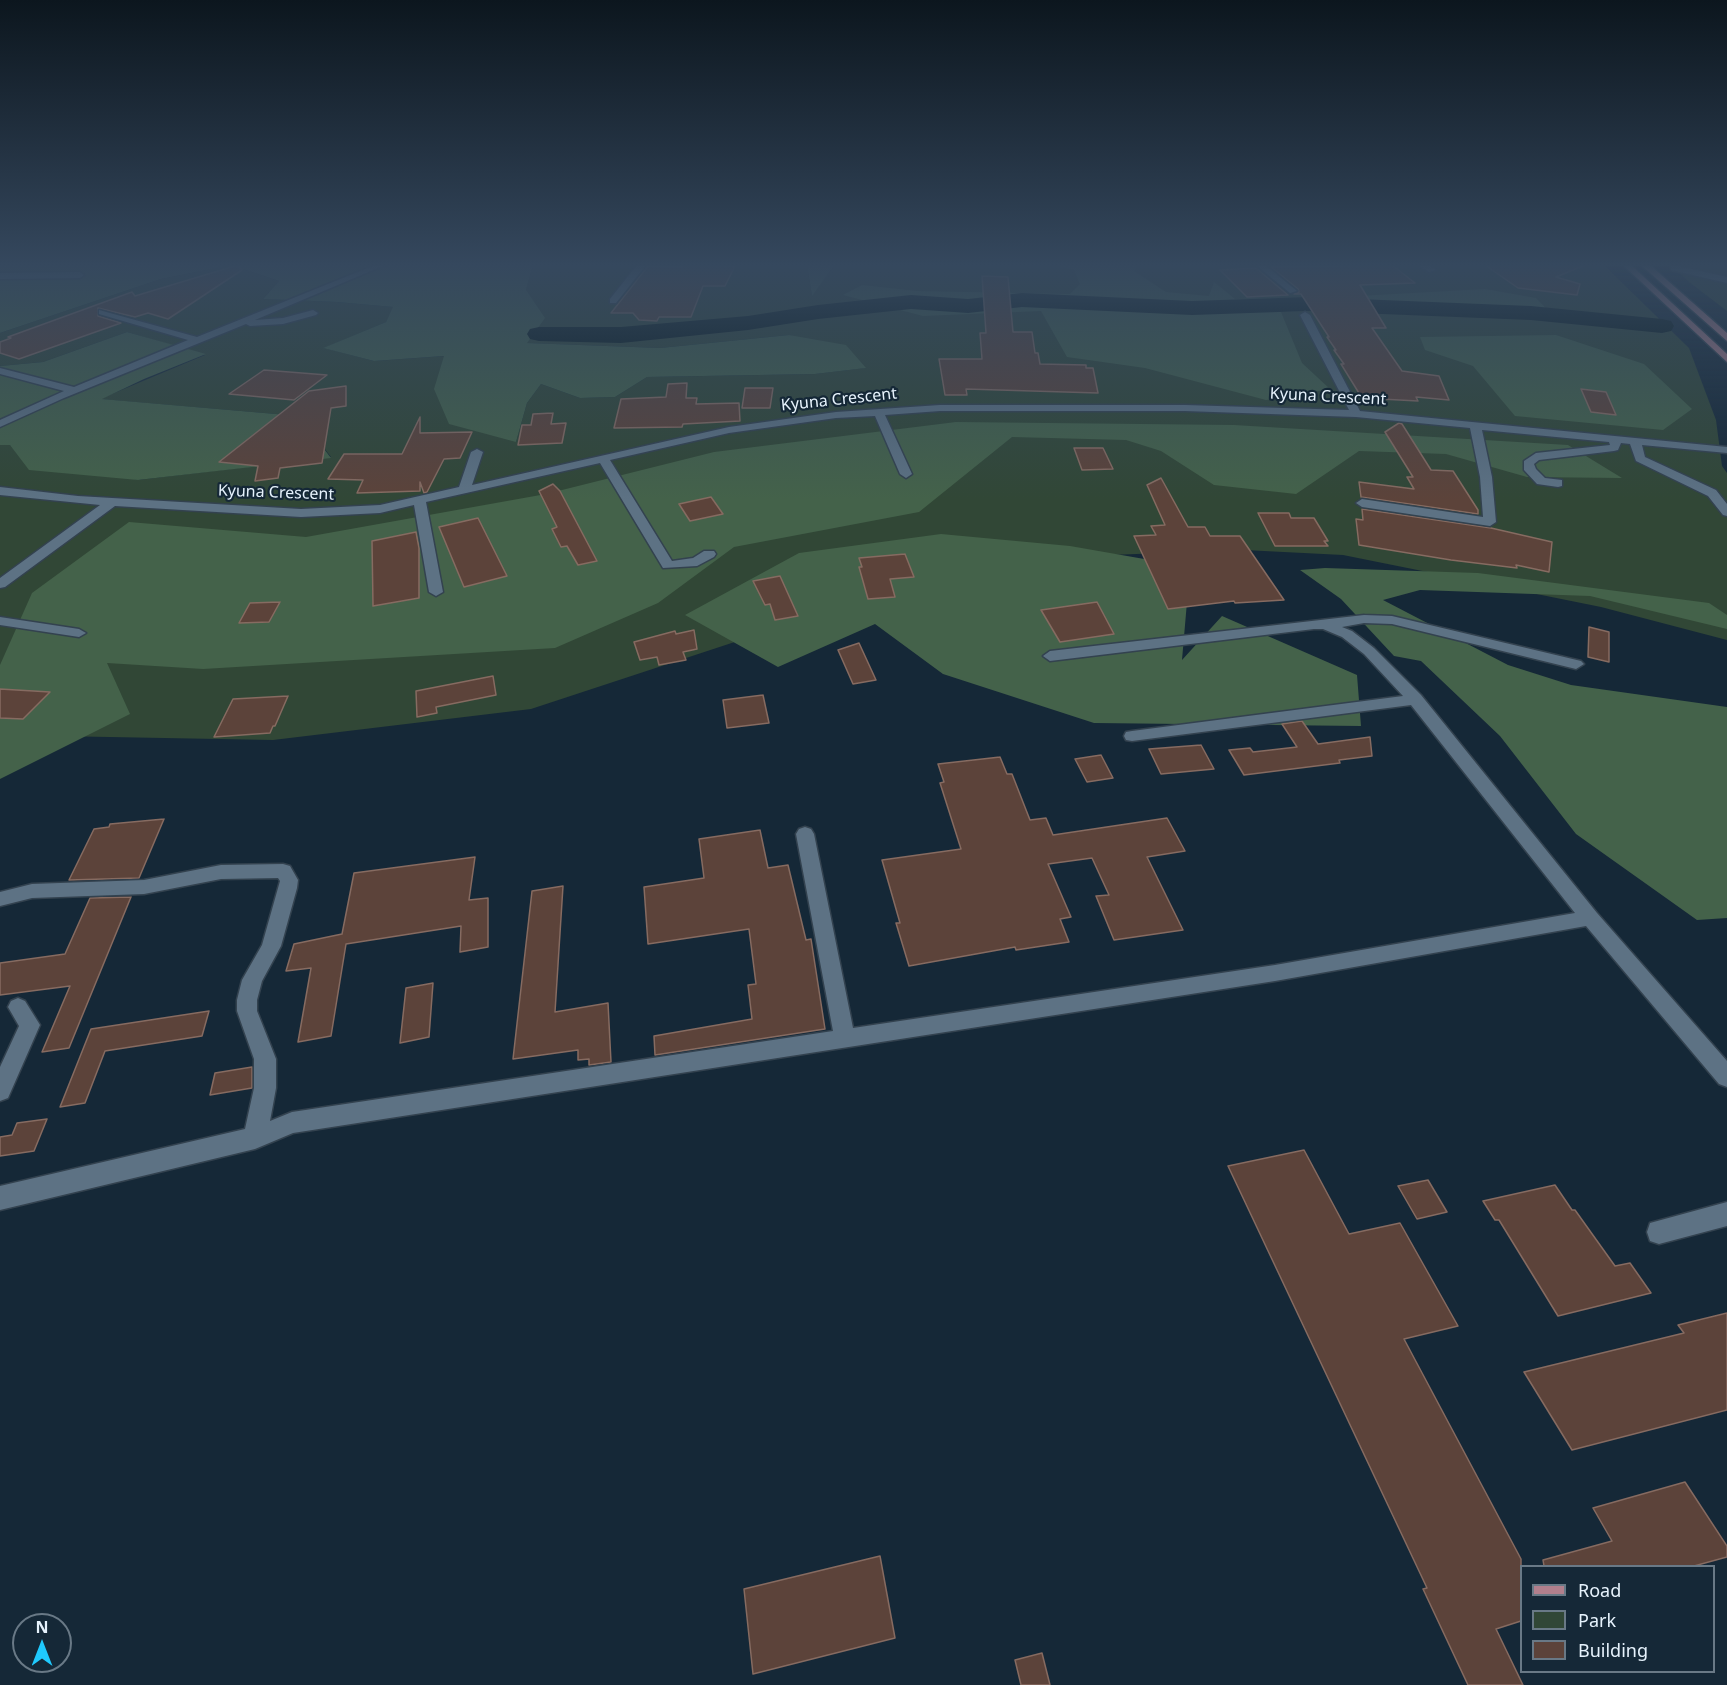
<!DOCTYPE html>
<html>
<head>
<meta charset="utf-8">
<style>
	body { margin:0 }
	#map { position:relative; width:1727px; height:1685px; overflow:hidden; background:#152837; font-family:"Noto Sans",sans-serif }
	canvas { display:block }
	.legend { position:absolute; left:1520px; top:1565px; width:195px; height:108px; box-sizing:border-box; background:#152837; border:2px solid #697986; margin:0; padding:8px 10px; list-style:none; font-size:18px; color:#e6f2fc }
	.legend li { display:flex; align-items:center; gap:12px; height:30px }
	.legend b { width:30px; border:2px solid #697986 }
	.north { position:absolute; left:12px; top:1613px; width:60px; height:60px; box-sizing:border-box; background:#152837; border:2px solid #697986; border-radius:50%; rotate:0deg; font-size:16px; font-weight:700; line-height:24px; text-align:center; color:#e6f2fc }
	.north::after { content:''; display:block; margin:auto; width:21px; height:27px; background:#1fc9fd; clip-path:polygon(50% 0,100% 100%,50% 72%,0 100%) }
</style>
</head>
<body>
<div id="map">
<canvas width="1727" height="1685"></canvas>
<ul class="legend">
<li><b style="height:8px;background:#b17f8c"></b>Road</li>
<li><b style="height:16px;background:#314736"></b>Park</li>
<li><b style="height:16px;background:#5c433a"></b>Building</li>
</ul>
<div class="north">N</div>
</div>
<script>
const context = document.querySelector('canvas').getContext('2d');
context.lineJoin = 'round';
function paint(path, color) { context.fillStyle = color; context.fill(path, 'evenodd'); }
const shape = rows => new Path2D(rows.map(r => 'M' + r).join(''));
function stroke(path, color, width, dash) { context.strokeStyle = color; context.lineWidth = width; context.lineCap = dash ? 'butt' : 'round'; context.setLineDash(dash || []); context.stroke(path); }
function write(font, color, halo, rows, align = 'center') {
  context.font = font + ' "Noto Sans",sans-serif'; context.lineWidth = 4.5; context.setLineDash([]); context.textBaseline = 'middle'; context.strokeStyle = halo; context.fillStyle = color; for (const [text, x, y, turn = 0] of rows) {
    context.save(); context.translate(x, y); context.rotate((+turn || 0) * Math.PI / 180); context.textAlign = isNaN(turn) ? turn : align; if (halo) context.strokeText(text, 0, 0); context.fillText(text, 0, 0); context.restore();
  }
}
paint(shape([
	[231,265,279,281,263,299,337,302,394,307,386,322,324,348,374,361,445,356,516,442,527,403,541,384,580,398,615,397,647,377,815,374,865,368,789,335,660,348,526,343,526,289,533,265,807,265,812,295,833,267,838,265,1604,265,1689,348,1716,420,1722,466,1727,473,1727,640,1601,607,1343,555,1244,550,1056,557,832,610,531,709,273,740,0,735,0,445,10,445,138,480,331,457,299,416,100,399,205,355,127,332,43,362,0,366,0,333,161,279],
	[1671,265,1727,265,1727,311,1689,282]
]), '#314736');
paint(shape([
	[0,265,231,265,161,279,0,333],
	[231,265,533,265,526,290,545,318,527,343,660,348,789,335,846,345,866,368,815,374,647,377,615,397,580,398,541,384,527,403,516,442,449,424,434,389,444,356,374,361,323,348,386,322,393,307,337,302,263,299,279,281],
	[807,265,838,265,833,267,812,296],
	[1056,265,1137,265,1134,271,1166,292,1209,296,1214,282,1235,299,1340,297,1485,289,1536,298,1559,322,1447,306,1281,312,1302,363,1330,389,1266,400,1145,368,1067,357,1041,311,923,316,843,295,862,285,917,291,1070,294,1080,284,1074,270],
	[127,332,206,354,144,379,102,399,299,416,331,458,138,480,29,470,10,445,0,445,0,366,43,362],
	[1556,335,1644,364,1692,409,1663,430,1515,416,1473,366,1425,350,1420,337],
	[956,422,1234,425,1568,445,1622,478,1527,477,1446,454,1359,451,1296,494,1214,485,1161,451,1126,440,1012,437,919,512,734,547,658,603,555,648,203,669,107,663,130,714,0,779,0,665,32,593,129,522,306,537,546,494,714,452],
	[941,534,1070,546,1190,567,1182,660,1222,616,1357,675,1361,726,1094,723,943,674,875,624,778,667,685,615,799,553],
	[1325,568,1478,573,1709,603,1727,615,1727,629,1590,596,1420,590,1383,600,1508,665,1571,685,1727,707,1727,918,1697,920,1576,834,1500,736,1421,661,1394,656,1341,599,1300,570]
]), '#44624a');
paint(shape([
	[1022,293,1192,301,1308,297,1531,306,1662,319,1671,321,1674,326,1671,331,1662,333,1531,320,1308,311,1192,315,1022,307,968,313,911,309,818,319,748,330,621,343,539,341,530,339,527,334,530,329,539,327,621,327,748,316,818,305,911,295,968,299,1022,293]
]), '#001315');
const building = shape([
	[238,265,242,270,168,319,148,313,135,317,98,308,98,316,121,323,19,359,0,353,0,342,11,338,8,337,132,292,135,296,238,265],
	[683,265,735,266,725,286,703,286,691,317,659,317,657,321,639,320,633,313,611,313,648,266,682,267,683,265],
	[1392,265,1415,283,1360,285,1386,328,1372,328,1402,371,1439,376,1449,400,1416,397,1418,401,1362,398,1341,364,1344,364,1334,350,1336,350,1327,337,1329,337,1301,294,1294,294,1299,292,1298,289,1271,267,1392,265],
	[1485,265,1585,265,1556,277,1580,284,1577,295,1518,288,1485,265],
	[1256,268,1288,295,1247,297,1220,270,1256,268],
	[982,276,1008,277,1013,332,1032,332,1035,353,1038,353,1040,364,1086,365,1086,368,1093,368,1098,393,966,389,967,395,945,395,939,359,982,359,980,333,986,333,982,276],
	[264,370,327,375,294,400,229,394,264,370],
	[687,383,686,398,697,398,696,404,739,403,740,421,683,424,682,427,614,428,621,399,666,397,668,384,687,383],
	[346,386,346,406,331,408,322,463,280,468,278,478,255,481,258,466,219,462,309,391,346,386],
	[745,388,773,388,770,408,742,408,745,388],
	[1581,389,1606,392,1616,415,1591,412,1581,389],
	[553,413,551,424,566,423,562,443,518,445,522,425,531,425,533,414,553,413],
	[420,417,420,433,472,432,460,458,444,459,427,492,424,493,420,482,420,491,357,493,363,480,328,479,344,454,402,454,420,417],
	[1399,423,1402,424,1431,470,1453,471,1478,510,1478,514,1361,497,1359,482,1414,489,1407,477,1413,477,1385,432,1399,423],
	[1074,448,1103,448,1113,469,1082,470,1074,448],
	[1161,478,1188,527,1205,527,1210,536,1240,536,1284,600,1235,603,1234,601,1168,609,1134,536,1156,535,1151,526,1165,525,1147,485,1161,478],
	[553,484,560,491,597,561,578,565,567,546,561,547,552,529,557,527,539,491,553,484],
	[711,497,723,514,690,521,679,504,711,497],
	[1362,509,1491,528,1552,542,1549,572,1516,565,1517,568,1451,560,1359,545,1356,519,1363,520,1362,509],
	[1258,513,1289,513,1291,518,1314,518,1328,541,1324,541,1328,546,1275,546,1258,513],
	[478,518,507,576,464,587,439,527,478,518],
	[416,532,419,548,419,598,373,606,372,541,416,532],
	[905,554,914,577,890,579,895,597,868,599,859,567,862,567,859,558,905,554],
	[780,576,798,616,775,620,770,604,765,605,753,581,780,576],
	[280,602,269,622,239,623,250,603,280,602],
	[1097,602,1114,634,1060,642,1041,610,1097,602],
	[1589,627,1609,632,1609,662,1588,657,1589,627],
	[694,630,697,649,683,652,686,660,659,665,657,657,640,660,634,642,675,631,676,634,694,630],
	[859,643,876,680,853,684,838,650,859,643],
	[493,676,496,695,436,707,437,713,417,717,416,691,493,676],
	[0,689,50,692,23,719,0,718,0,689],
	[763,695,769,723,727,728,723,700,763,695],
	[288,696,275,726,273,726,270,733,214,737,233,699,288,696],
	[1302,721,1318,744,1370,737,1372,756,1339,760,1340,763,1244,775,1229,750,1250,748,1253,752,1297,747,1282,724,1302,721],
	[1201,745,1214,769,1161,774,1149,749,1201,745],
	[1101,755,1113,778,1087,782,1075,759,1101,755],
	[1000,757,1007,774,1012,774,1030,820,1046,818,1053,835,1167,818,1185,851,1147,857,1183,930,1114,940,1096,896,1109,895,1092,858,1048,864,1071,917,1060,919,1069,942,1016,950,1015,947,909,966,896,923,900,923,882,860,961,849,940,783,944,782,938,764,1000,757],
	[164,819,139,878,69,880,94,829,109,827,110,824,164,819],
	[760,830,768,868,788,865,806,940,811,939,825,1029,655,1055,654,1036,752,1019,748,985,756,984,749,929,648,944,644,887,704,878,699,839,760,830],
	[475,857,469,900,488,898,488,947,460,952,461,926,346,944,331,1036,298,1042,311,968,286,971,294,944,342,934,354,873,475,857],
	[563,886,555,1012,608,1003,611,1062,589,1065,589,1059,578,1060,578,1050,513,1059,532,891,563,886],
	[131,897,69,1048,42,1052,70,986,0,995,0,963,65,954,90,898,131,897],
	[433,983,429,1037,400,1043,406,988,433,983],
	[209,1011,202,1036,105,1051,85,1103,60,1107,91,1029,209,1011],
	[252,1067,252,1088,210,1095,215,1073,252,1067],
	[47,1119,34,1151,0,1156,0,1137,12,1135,17,1123,47,1119],
	[1304,1150,1349,1234,1400,1223,1458,1326,1404,1339,1521,1559,1521,1621,1496,1629,1523,1685,1468,1685,1423,1589,1427,1588,1228,1166,1304,1150],
	[1428,1180,1447,1212,1417,1219,1398,1186,1428,1180],
	[1555,1185,1572,1210,1575,1210,1615,1266,1630,1263,1651,1293,1558,1316,1499,1220,1495,1220,1483,1201,1555,1185],
	[1727,1313,1727,1410,1572,1450,1524,1372,1684,1333,1678,1325,1727,1313],
	[1685,1482,1727,1546,1727,1557,1694,1566,1544,1566,1543,1560,1612,1541,1593,1508,1685,1482],
	[880,1556,895,1638,753,1674,744,1589,880,1556],
	[1042,1653,1050,1685,1021,1685,1015,1660,1042,1653]
]);
paint(building, '#5c433a');
stroke(building, '#866b61', 1.5);
const minor = shape([
	[375,265,385,265,255,320,283,318,313,310,318,313,316,315,283,324,250,326,246,324,64,398,0,427,0,420,64,391,0,374,0,368,74,387,188,340,99,314,99,310,197,337,375,265],
	[637,265,646,265,616,303,610,303,610,299,637,265],
	[1256,265,1265,265,1297,291,1290,293,1256,265],
	[1418,265,1428,265,1436,270,1429,272,1418,265],
	[1674,265,1727,277,1727,283,1671,270,1671,266,1674,265],
	[0,273,80,272,84,275,80,278,0,279,0,273],
	[1305,312,1310,315,1360,411,1727,447,1727,453,1642,445,1645,457,1716,490,1727,504,1727,516,1723,515,1708,496,1636,461,1630,444,1621,443,1618,450,1614,451,1539,460,1534,464,1536,469,1545,478,1562,480,1562,486,1558,487,1537,484,1524,470,1524,461,1536,453,1610,445,1609,442,1482,430,1492,477,1496,522,1490,526,1362,507,1356,503,1362,499,1483,517,1480,477,1470,428,1356,417,1185,411,940,411,885,415,912,474,906,478,900,474,875,416,836,418,729,433,610,460,672,561,693,558,704,551,714,551,716,554,714,557,697,566,663,568,600,463,426,502,443,592,436,596,429,592,414,505,380,513,301,517,115,506,5,587,0,588,0,578,100,505,0,495,0,487,78,496,301,509,380,505,459,487,471,452,477,449,483,452,472,485,729,427,836,412,940,405,1185,405,1349,410,1300,315,1305,312],
	[1364,615,1392,616,1581,661,1584,664,1576,669,1392,624,1364,623,1342,627,1352,631,1374,648,1421,695,1597,913,1727,1061,1727,1087,1719,1084,1586,926,1275,981,293,1133,255,1149,0,1210,0,1186,245,1129,254,1088,254,1059,237,1011,237,1000,242,980,262,945,280,881,278,878,221,879,144,894,32,898,0,906,0,892,32,884,144,880,221,865,283,864,290,866,298,880,297,888,281,946,262,981,257,1000,257,1011,276,1059,276,1088,270,1121,292,1112,833,1031,796,834,799,829,805,827,811,829,814,834,853,1028,1275,965,1575,913,1411,705,1132,741,1126,740,1124,736,1126,732,1132,731,1403,696,1364,654,1342,637,1323,629,1314,629,1050,661,1043,656,1050,651,1364,615],
	[0,617,79,629,86,633,79,637,0,625,0,617],
	[18,998,25,1001,40,1025,8,1098,0,1101,0,1067,19,1026,8,1007,11,1001,18,998],
	[1727,1202,1727,1226,1659,1244,1650,1241,1647,1232,1650,1223,1727,1202]
]);
const major = shape([
	[1623,265,1631,265,1727,354,1727,362,1623,265],
	[1641,265,1650,265,1727,333,1727,341,1641,265]
]);
stroke(minor, '#33424f', 3);
stroke(major, '#33424f', 3);
paint(minor, '#5d7284');
paint(major, '#b17f8c');
const sky = context.createLinearGradient(0, 0, 0, 500);
sky.addColorStop(0, '#0c161e');
sky.addColorStop(0.53, '#35485e');
sky.addColorStop(1, '#35485e00');
context.fillStyle = sky;
context.fillRect(0, 0, 1727, 500);
write('16px', '#e6f2fc', '#152837', [
	["Kyuna Crescent",1328,397,3],
	["Kyuna Crescent",839,400,-6],
	["Kyuna Crescent",276,493,2]
]);
</script>
</body>
</html>
